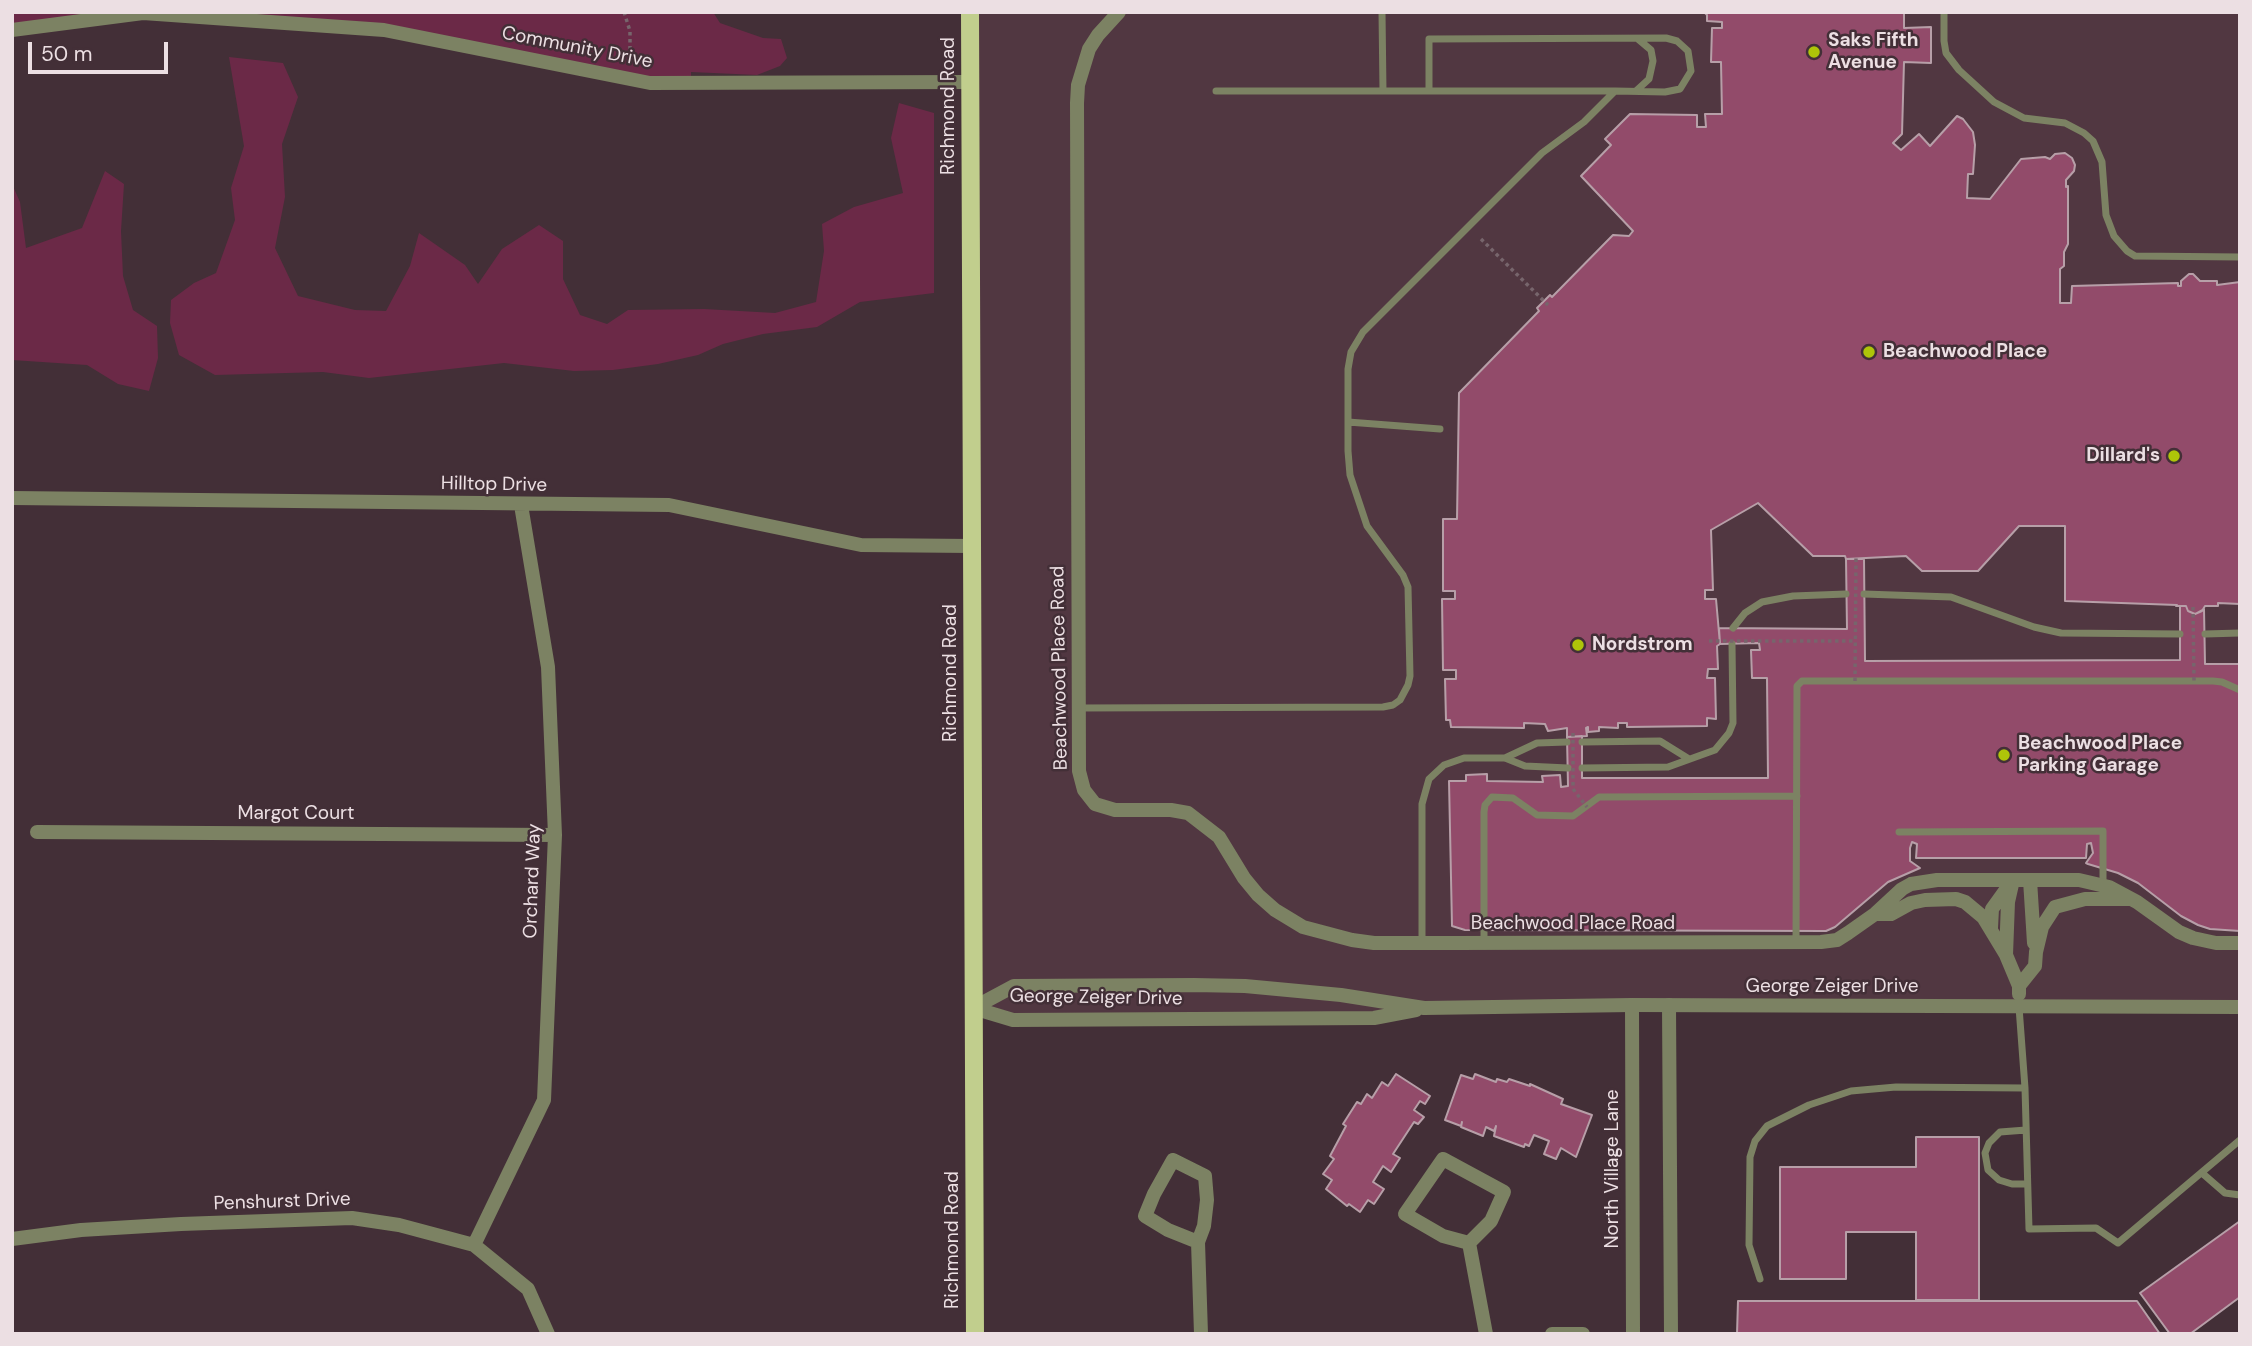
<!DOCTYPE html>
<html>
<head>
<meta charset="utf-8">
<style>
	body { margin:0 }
	#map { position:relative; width:2252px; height:1346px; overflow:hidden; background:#432f37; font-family:"DM Sans",sans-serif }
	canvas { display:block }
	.frame { position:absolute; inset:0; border:14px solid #ecdfe3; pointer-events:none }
	.scale { position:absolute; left:28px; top:42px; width:140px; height:32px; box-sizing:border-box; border:4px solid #ecdfe3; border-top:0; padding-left:9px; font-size:21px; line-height:24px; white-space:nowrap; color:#ecdfe3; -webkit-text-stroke:5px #432f37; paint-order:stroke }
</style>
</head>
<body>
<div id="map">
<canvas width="2252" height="1346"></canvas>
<div class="frame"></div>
<div class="scale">50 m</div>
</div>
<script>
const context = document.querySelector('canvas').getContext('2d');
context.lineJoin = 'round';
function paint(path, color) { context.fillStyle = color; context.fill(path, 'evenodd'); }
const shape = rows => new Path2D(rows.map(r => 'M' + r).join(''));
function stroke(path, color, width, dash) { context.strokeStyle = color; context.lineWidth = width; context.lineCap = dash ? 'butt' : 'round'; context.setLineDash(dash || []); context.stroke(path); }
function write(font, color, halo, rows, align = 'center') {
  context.font = font + ' "DM Sans",sans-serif'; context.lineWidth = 5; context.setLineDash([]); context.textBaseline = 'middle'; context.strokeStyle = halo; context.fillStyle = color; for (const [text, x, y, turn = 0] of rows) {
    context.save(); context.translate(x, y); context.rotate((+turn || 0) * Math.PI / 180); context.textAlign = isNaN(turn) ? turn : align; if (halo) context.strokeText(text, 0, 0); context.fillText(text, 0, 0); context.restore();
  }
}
paint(shape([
	[970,12,2240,12,2240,1007,1424,1008,1374,1018,1013,1020,973,1008]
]), '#513741');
paint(shape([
	[12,12,713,12,720,23,763,38,781,39,787,58,780,66,757,75,691,72,691,83,650,83,384,30,143,13,12,30],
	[229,57,283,63,298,97,282,144,285,197,275,248,298,296,355,310,386,311,410,266,419,233,465,265,478,284,502,249,539,225,563,241,563,279,580,315,607,324,628,310,704,309,775,313,816,302,824,251,822,224,854,207,903,193,891,138,899,103,934,113,934,293,860,302,817,327,763,334,723,344,698,355,658,364,613,370,574,371,504,363,369,378,323,372,215,375,179,355,170,323,171,300,194,283,216,273,235,220,231,188,244,146],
	[105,171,124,184,121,231,123,276,133,310,157,326,158,358,149,391,118,384,87,365,12,360,12,184,20,202,26,248,82,228]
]), '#6b2947');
const building = shape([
	[1704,12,1904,12,1904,28,1931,27,1931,63,1904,62,1902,134,1893,143,1901,150,1919,134,1930,146,1957,116,1963,119,1973,132,1975,145,1973,174,1968,174,1967,198,1990,199,2021,159,2045,157,2050,159,2055,154,2065,153,2072,158,2075,165,2074,171,2066,180,2066,187,2068,186,2068,244,2064,252,2064,266,2060,269,2060,303,2071,303,2072,286,2178,283,2178,286,2181,286,2181,281,2189,274,2193,274,2200,281,2217,281,2217,285,2240,282,2240,604,2218,603,2218,606,2205,606,2202,611,2195,614,2188,611,2186,606,2176,606,2177,605,2065,601,2065,526,2019,526,1978,571,1922,571,1906,556,1846,559,1845,556,1813,556,1758,503,1711,530,1713,590,1705,590,1705,599,1716,599,1720,644,1717,646,1718,669,1708,669,1707,678,1715,678,1716,719,1707,718,1707,726,1627,727,1627,723,1618,723,1618,728,1599,727,1599,731,1588,732,1588,727,1586,728,1587,736,1567,737,1567,728,1548,731,1545,724,1524,723,1524,728,1451,727,1450,720,1446,720,1445,679,1456,679,1456,670,1443,670,1442,599,1455,599,1455,591,1443,591,1443,519,1457,519,1459,393,1539,311,1537,308,1550,295,1552,297,1613,235,1629,236,1633,231,1581,176,1611,145,1605,139,1630,114,1697,115,1697,127,1706,127,1705,114,1722,114,1721,62,1711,62,1712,28,1722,28,1722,22,1707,21,1707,15,1704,12],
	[1846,559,1864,559,1865,661,2180,660,2180,606,2186,606,2188,611,2195,614,2204,609,2205,664,2240,664,2240,931,2210,929,2198,925,2181,916,2138,883,2118,873,2088,864,2086,863,2093,853,2091,843,2087,844,2086,858,1916,858,1917,844,1912,842,1910,848,1910,861,1920,868,1888,882,1835,927,1826,931,1465,930,1452,926,1449,781,1466,781,1466,775,1487,774,1487,781,1543,782,1542,776,1560,775,1561,787,1568,786,1567,737,1582,736,1582,778,1768,778,1767,678,1752,678,1751,650,1760,650,1759,643,1720,644,1719,628,1847,629,1846,559],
	[1396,1074,1430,1096,1425,1104,1420,1101,1414,1110,1424,1117,1418,1124,1414,1122,1393,1154,1400,1158,1391,1172,1383,1166,1373,1182,1384,1189,1374,1204,1368,1200,1360,1212,1349,1204,1347,1206,1326,1189,1332,1180,1323,1174,1334,1159,1330,1156,1346,1126,1343,1124,1357,1102,1361,1104,1367,1094,1372,1098,1382,1082,1388,1086,1396,1074],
	[1475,1074,1496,1082,1497,1079,1507,1082,1509,1079,1530,1086,1530,1084,1563,1099,1561,1104,1592,1115,1576,1157,1561,1148,1556,1159,1544,1154,1549,1141,1534,1135,1529,1146,1525,1144,1524,1147,1494,1136,1496,1126,1494,1131,1486,1127,1483,1136,1461,1127,1462,1122,1461,1126,1445,1120,1461,1075,1473,1079,1475,1074],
	[1916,1137,1979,1137,1979,1300,1916,1300,1916,1232,1846,1232,1846,1279,1780,1279,1780,1167,1916,1167,1916,1137],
	[2240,1221,2240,1297,2190,1334,2170,1334,2140,1293,2240,1221],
	[1738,1301,2137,1301,2160,1334,1737,1334,1738,1301]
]);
paint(building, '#924b6a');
stroke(building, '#b79fa8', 2);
stroke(shape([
	[624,12,630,31,630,63],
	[1481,239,1548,305]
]), '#77656c', 3.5, [3.5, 3.5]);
stroke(shape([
	[1382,12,1383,91],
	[1944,12,1944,41,1946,53,1959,70,1994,102,2024,118,2065,123,2084,133,2093,141,2102,162,2106,215,2114,236,2127,251,2135,256,2240,257],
	[1637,90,1649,79,1653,61,1651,50,1638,39],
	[1429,91,1429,39,1666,38,1677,41,1688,51,1691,71,1680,89,1665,92,1615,91],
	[1348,422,1440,429],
	[1864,594,1951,597,2034,627,2061,633,2180,634],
	[1733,628,1745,613,1762,602,1793,596,1846,594],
	[2205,634,2240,633],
	[1079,708,1383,707,1393,705,1400,700,1408,685,1410,676,1408,587,1403,575,1367,526,1350,475,1348,451,1348,369,1351,352,1363,332,1542,153,1584,122,1615,91,1216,91],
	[1582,742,1660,741,1689,759],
	[1505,758,1537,743,1567,742],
	[1582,768,1668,767,1715,750,1729,733,1733,723,1732,644],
	[1899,832,2103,831,2103,885],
	[1796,942,1797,686,1802,681,2213,681,2222,682,2240,690],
	[1422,943,1422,804,1429,779,1444,765,1464,758,1505,758,1525,766,1568,768],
	[1484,943,1484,812,1485,805,1492,797,1513,798,1537,815,1573,816,1599,797,1603,797,1797,796],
	[2019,1007,2025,1088,2029,1229,2096,1228,2118,1243,2240,1140],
	[2026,1130,2000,1132,1989,1143,1985,1153,1988,1170,1999,1180,2012,1184,2027,1184],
	[2202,1173,2225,1193,2240,1195],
	[1760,1279,1749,1245,1750,1157,1755,1141,1767,1126,1809,1105,1851,1091,1896,1087,2025,1088]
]), '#7c8263', 7);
stroke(shape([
	[1119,12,1098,35,1089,49,1078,85,1077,103,1079,771,1084,790,1095,804,1115,810,1171,810,1188,813,1219,837,1244,878,1258,895,1275,910,1303,927,1352,940,1374,943,1456,943,1821,942,1837,940,1848,933,1875,914,1902,889,1911,884,1937,880,2079,880,2109,887,2137,902,2179,932,2193,938,2216,943,2240,943],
	[12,30,143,13,384,30,650,83,969,82],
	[12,498,669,505,861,545,972,546],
	[37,832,555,835],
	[2013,880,2008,902,2006,955,2019,986,2019,994],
	[2030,880,2034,943],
	[1875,914,1891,914,1911,903,1925,900,1956,899,1965,902,1983,917,2006,955],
	[1991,928,1992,909,2010,884],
	[2019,986,2035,966,2036,952,2042,927,2055,907,2085,899,2128,899],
	[1632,1005,1633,1334],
	[1669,1005,1671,1334],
	[1443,1159,1504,1192,1491,1221,1469,1243,1443,1236,1405,1214,1443,1159],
	[1173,1160,1205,1176,1207,1200,1204,1226,1198,1242,1168,1230,1145,1216,1154,1194,1173,1160],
	[12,1239,81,1230,181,1224,352,1218,399,1225,474,1245,528,1289,548,1334],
	[1198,1242,1201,1334],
	[1469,1243,1486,1334],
	[474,1245,544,1100,555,835,548,667,521,505],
	[1552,1334,1583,1334]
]), '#7c8263', 14);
stroke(shape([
	[973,1008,1014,986,1194,985,1245,986,1341,995,1424,1008,1632,1005,2240,1007],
	[973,1008,1013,1020,1374,1018,1416,1010]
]), '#7c8263', 14);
stroke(shape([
	[970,12,975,1334]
]), '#c1ce8d', 18);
stroke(shape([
	[2193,607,2194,681],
	[1709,641,1856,641],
	[1855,681,1856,558],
	[1573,733,1573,789,1587,807]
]), '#77656c', 3.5, [3.5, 3.5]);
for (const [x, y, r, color] of [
	[1814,52,7,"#aec509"],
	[1869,352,7,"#aec509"],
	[2174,456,7,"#aec509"],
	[1578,645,7,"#aec509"],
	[2004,755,7,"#aec509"]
]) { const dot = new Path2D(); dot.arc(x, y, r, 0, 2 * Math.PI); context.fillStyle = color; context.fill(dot); stroke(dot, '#432f37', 2.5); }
write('bold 19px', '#ecdfe3', '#432f37', [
	["Saks Fifth",1828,41],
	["Avenue",1828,63],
	["Beachwood Place",1883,352],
	["Dillard's",2160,456,"right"],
	["Nordstrom",1592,645],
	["Beachwood Place",2018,744],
	["Parking Garage",2018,766]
], 'left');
write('19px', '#ecdfe3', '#432f37', [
	["Community Drive",577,48,11],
	["Richmond Road",949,106,-90],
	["Hilltop Drive",494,485,1],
	["Beachwood Place Road",1060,668,-91],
	["Richmond Road",951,673,-90],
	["Margot Court",296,814],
	["Orchard Way",533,881,-88],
	["Beachwood Place Road",1573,924],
	["George Zeiger Drive",1832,987],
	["George Zeiger Drive",1096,998,1],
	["North Village Lane",1613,1169,-90],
	["Penshurst Drive",282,1202,-2],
	["Richmond Road",953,1240,-90]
]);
</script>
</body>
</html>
